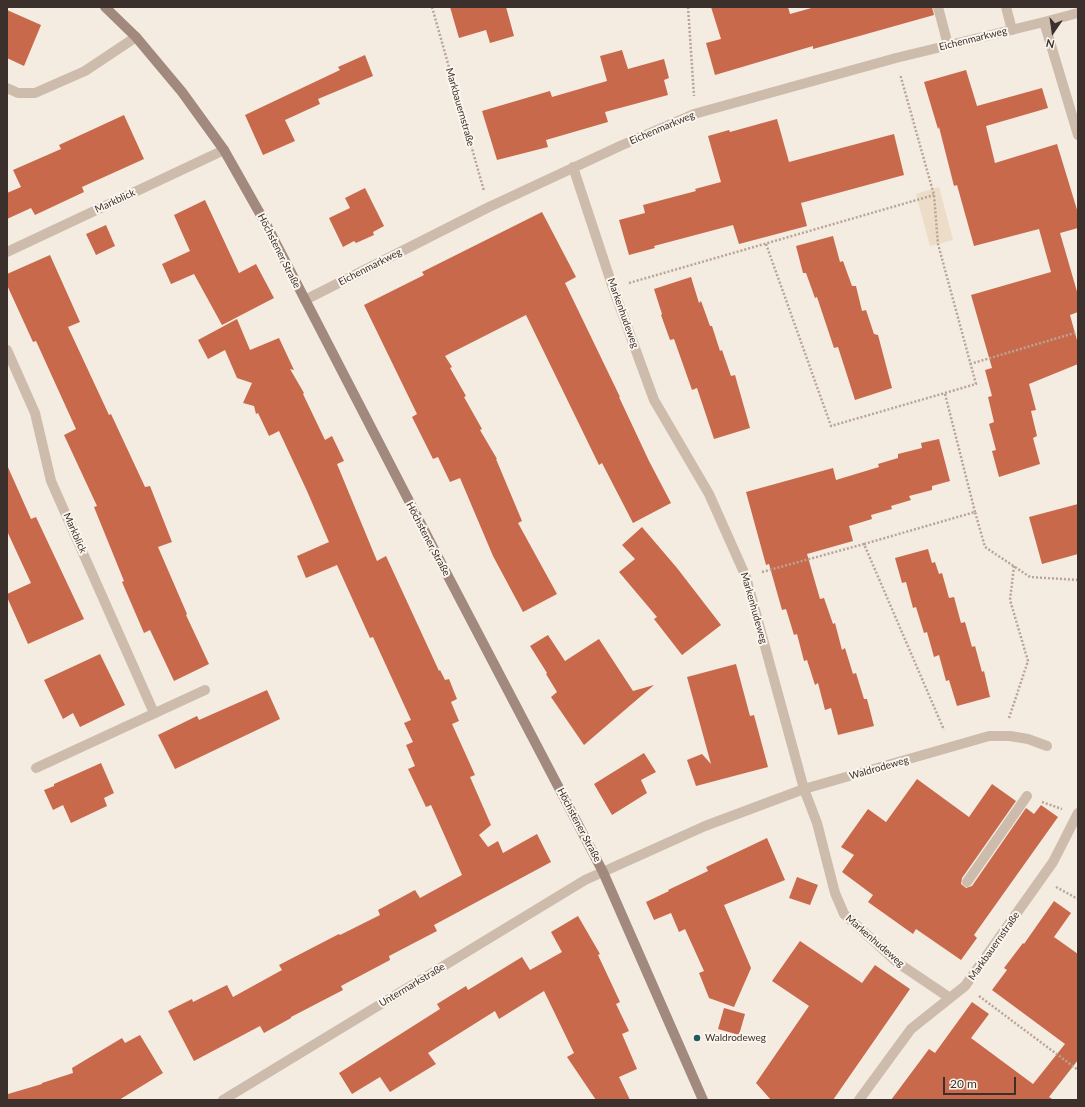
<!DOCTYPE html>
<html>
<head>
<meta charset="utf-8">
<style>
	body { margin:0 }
	#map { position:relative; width:1085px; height:1107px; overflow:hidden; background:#f4ebe1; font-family:Lato,sans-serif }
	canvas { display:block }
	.frame { position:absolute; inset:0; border:8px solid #3b302b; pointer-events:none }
	.north { position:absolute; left:1033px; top:12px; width:40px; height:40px; -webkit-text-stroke:3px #fbf5ee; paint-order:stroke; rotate:193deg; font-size:11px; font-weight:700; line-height:16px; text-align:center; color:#3b302b }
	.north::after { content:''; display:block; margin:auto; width:14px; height:18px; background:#3b302b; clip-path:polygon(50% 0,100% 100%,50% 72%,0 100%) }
	.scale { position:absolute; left:943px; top:1077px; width:73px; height:18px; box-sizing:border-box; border:2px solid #3b302b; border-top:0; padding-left:5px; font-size:12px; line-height:14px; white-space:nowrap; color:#3b302b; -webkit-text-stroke:3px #fbf5ee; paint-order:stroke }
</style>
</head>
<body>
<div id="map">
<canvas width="1085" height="1107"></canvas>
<div class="frame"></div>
<div class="north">N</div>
<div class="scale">20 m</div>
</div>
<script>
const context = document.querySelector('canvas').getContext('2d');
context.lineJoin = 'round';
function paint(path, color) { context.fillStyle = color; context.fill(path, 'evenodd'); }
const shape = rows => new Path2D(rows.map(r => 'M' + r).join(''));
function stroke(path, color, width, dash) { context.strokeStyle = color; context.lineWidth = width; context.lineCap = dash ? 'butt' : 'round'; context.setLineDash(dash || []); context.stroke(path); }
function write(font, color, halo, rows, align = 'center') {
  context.font = font + ' Lato,sans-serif'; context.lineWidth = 4; context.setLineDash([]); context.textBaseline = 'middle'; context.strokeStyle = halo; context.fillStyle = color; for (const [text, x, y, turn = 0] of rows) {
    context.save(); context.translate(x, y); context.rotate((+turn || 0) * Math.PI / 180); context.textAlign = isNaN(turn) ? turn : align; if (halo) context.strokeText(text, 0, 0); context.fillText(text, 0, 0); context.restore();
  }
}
paint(shape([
	[939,187,953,240,930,246,916,194]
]), '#ecdcc8');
paint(shape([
	[450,7,506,7,514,36,490,43,486,30,459,38],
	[711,7,788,7,790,14,815,7,932,7,934,15,813,49,813,46,715,75,706,43,721,39],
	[7,10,41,25,24,66,7,58],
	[622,50,628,69,664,59,669,78,664,80,668,95,605,112,608,122,546,140,548,147,497,160,482,111,550,91,552,97,607,81,600,56],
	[365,55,373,76,318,99,320,104,285,120,295,141,263,155,245,115,340,70,338,67],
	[966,70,977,106,1042,88,1048,108,986,126,995,163,1057,144,1078,213,1078,228,1060,233,1078,295,1078,312,1070,315,1078,344,1078,364,1029,384,1036,410,1031,411,1037,436,1033,438,1040,464,999,477,992,451,996,450,989,424,994,422,988,397,992,396,985,370,992,368,971,295,1051,272,1039,229,974,246,957,185,954,186,939,127,938,129,924,82],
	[124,115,144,159,82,187,84,192,35,215,31,208,7,219,7,193,21,187,13,170,61,149,59,145],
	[777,119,789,162,894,134,904,175,801,203,807,226,739,244,733,225,654,246,655,248,629,255,619,220,645,213,643,205,696,191,695,189,721,182,708,136,729,130,730,132],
	[365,188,384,226,373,232,374,235,356,243,354,241,343,247,329,218,350,208,345,198],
	[205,200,239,273,256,264,274,298,222,325,194,274,171,284,162,264,190,251,174,215],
	[542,212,576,277,565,283,620,397,619,397,649,461,671,503,633,523,602,463,599,465,526,315,445,356,452,367,450,368,466,396,464,397,482,429,480,430,497,459,496,459,522,521,518,523,557,594,523,612,493,556,460,478,450,482,438,457,433,459,412,417,417,414,364,305,424,275,422,272],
	[106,225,115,246,96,255,86,234],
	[833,236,840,262,843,261,852,286,856,286,862,311,866,310,874,334,878,335,892,388,855,400,838,347,834,348,817,297,815,298,806,273,803,273,796,246],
	[50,255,80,322,68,327,109,415,111,414,145,487,150,486,172,542,158,547,187,614,186,615,209,664,174,681,150,630,144,633,122,582,124,581,94,507,97,506,64,435,76,429,36,341,33,342,7,285,7,274],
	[691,277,699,303,701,301,710,326,712,326,720,351,722,350,731,376,735,375,750,428,714,439,697,388,692,390,674,339,670,340,661,315,662,314,654,289],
	[237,319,250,350,279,338,294,370,290,369,304,393,303,394,325,440,332,436,344,461,337,464,377,561,386,556,439,671,440,670,445,680,449,679,457,699,451,702,459,721,452,724,475,775,470,777,491,825,479,835,488,847,498,841,503,853,537,834,551,862,434,925,437,931,389,956,390,960,341,986,343,990,291,1017,291,1018,264,1033,260,1026,194,1061,168,1011,192,999,193,1002,227,985,233,997,282,970,279,965,339,934,340,935,380,915,378,910,415,890,420,898,462,875,431,805,426,807,408,769,415,766,406,745,413,742,404,723,411,720,373,637,370,638,337,565,306,578,297,556,329,542,307,491,279,431,269,436,258,413,256,414,254,406,243,403,252,383,237,378,225,350,208,359,198,340],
	[939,439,950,481,932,486,932,490,909,496,911,500,891,506,892,509,871,515,872,519,849,526,853,541,807,554,820,599,824,598,833,624,835,623,842,650,845,648,853,674,856,673,864,699,867,699,874,726,838,735,831,708,825,710,818,683,815,685,807,660,804,661,797,634,794,635,786,609,782,610,769,564,766,565,746,492,833,468,836,480,879,467,878,464,898,458,898,454,922,448,921,443],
	[7,465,31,519,36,517,84,619,28,644,7,597,7,594,31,583,7,531],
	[1078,504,1078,554,1042,564,1029,517],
	[642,527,677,568,721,625,682,655,654,619,657,617,619,572,635,559,622,545],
	[928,549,932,563,935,562,939,574,942,573,949,598,954,597,961,623,965,622,972,647,975,646,982,672,984,671,990,697,957,706,949,680,946,681,939,655,934,657,927,632,924,633,916,607,913,608,906,582,902,583,895,558],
	[548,635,565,661,599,639,633,691,654,685,584,745,551,697,557,692,546,674,547,673,530,646],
	[100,654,125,705,80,727,73,713,63,719,44,680],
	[736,664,750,716,754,715,768,767,696,786,687,760,702,754,711,764,687,677],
	[267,690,280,719,175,769,158,735,197,716,199,720],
	[644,753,656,772,641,780,647,793,612,815,594,784],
	[101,763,114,793,104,798,107,806,71,823,63,805,53,810,44,790,54,786,54,784],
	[917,779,969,817,992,784,1016,801,962,878,961,884,966,888,972,886,1026,808,1034,814,1041,805,1058,817,974,935,977,938,961,960,916,929,913,934,868,902,873,895,842,872,854,855,841,847,868,809,886,822],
	[767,838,785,880,724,905,751,968,734,1007,709,998,699,973,704,971,685,929,679,932,671,913,654,920,646,902,669,891,668,890,708,871,706,867],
	[797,877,818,885,810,905,789,898],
	[1054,901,1071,913,1054,937,1078,954,1078,1060,1049,1097,1054,1100,891,1100,929,1049,935,1053,972,1002,989,1014,971,1038,1033,1084,1065,1044,992,990,1007,970,1004,968,1023,943,1024,944],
	[578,916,600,954,598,955,620,1002,616,1004,629,1031,622,1034,637,1069,619,1077,630,1100,596,1100,567,1057,574,1053,544,991,499,1019,495,1011,428,1053,436,1064,390,1092,380,1077,352,1094,339,1073,440,1009,437,1004,466,986,468,990,522,957,530,970,562,952,551,932],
	[800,941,862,983,875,965,910,989,833,1100,771,1100,756,1083,809,1006,772,981],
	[724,1008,745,1014,739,1035,718,1029],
	[140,1035,163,1073,119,1100,8,1100,8,1094,42,1084,42,1083,73,1073,72,1068,122,1038,125,1043]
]), '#c8694b');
stroke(shape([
	[432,7,484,191],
	[688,7,694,96],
	[766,244,831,426,976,384,938,244,934,195,900,74],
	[629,283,934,195],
	[970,364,1078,332],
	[945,394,975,512],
	[864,544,975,512,985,547,1030,577,1078,580],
	[762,572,864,544,944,730],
	[1009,718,1028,661,1010,600,1014,566],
	[1042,802,1062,809],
	[1056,887,1078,899],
	[979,996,1078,1070]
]), '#b9a596', 2.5, [2, 2]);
stroke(shape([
	[938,7,948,45],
	[1006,7,1012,30],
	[7,88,18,93,35,93,85,71,136,37],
	[967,882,1027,796]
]), '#cdbbac', 10);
stroke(shape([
	[1044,22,1078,13],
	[573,167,613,288,654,400,709,494,746,577,804,789,817,823,835,893,844,914,898,963,950,998],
	[7,252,224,150],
	[305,300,489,207,620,146,694,114,896,58,1044,22,1078,135],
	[7,350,35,413,51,481,154,713],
	[36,768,205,690],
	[223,1100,585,880,705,826,804,789,989,736,1010,736,1028,739,1047,746],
	[859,1100,911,1029,965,986,1053,862,1078,813]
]), '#cdbbac', 10);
stroke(shape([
	[105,7,136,37,182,92,224,150,267,226,439,559,603,872,703,1100]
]), '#a18a7d', 10);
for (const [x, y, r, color] of [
	[697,1038,4,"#1f5a5e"]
]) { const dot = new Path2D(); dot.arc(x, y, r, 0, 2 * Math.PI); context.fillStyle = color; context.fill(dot); stroke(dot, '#fbf5ee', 1.5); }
write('10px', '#3b302b', '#fbf5ee', [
	["Eichenmarkweg",973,39,-14],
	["Markbauernstraße",460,107,74],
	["Eichenmarkweg",662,128,-23],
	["Markblick",115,201,-25],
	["Höchstener Straße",279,251,63],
	["Eichenmarkweg",370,267,-27],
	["Markenhudeweg",623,313,70],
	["Markblick",75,533,66],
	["Höchstener Straße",428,539,62],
	["Markenhudeweg",754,608,74],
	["Waldrodeweg",879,768,-16],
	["Höchstener Straße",579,825,62],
	["Markenhudeweg",875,941,41],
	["Markbauernstraße",994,946,-55],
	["Untermarkstraße",412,985,-31]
]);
write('10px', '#3b302b', '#fbf5ee', [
	["Waldrodeweg",705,1038]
], 'left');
</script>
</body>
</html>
